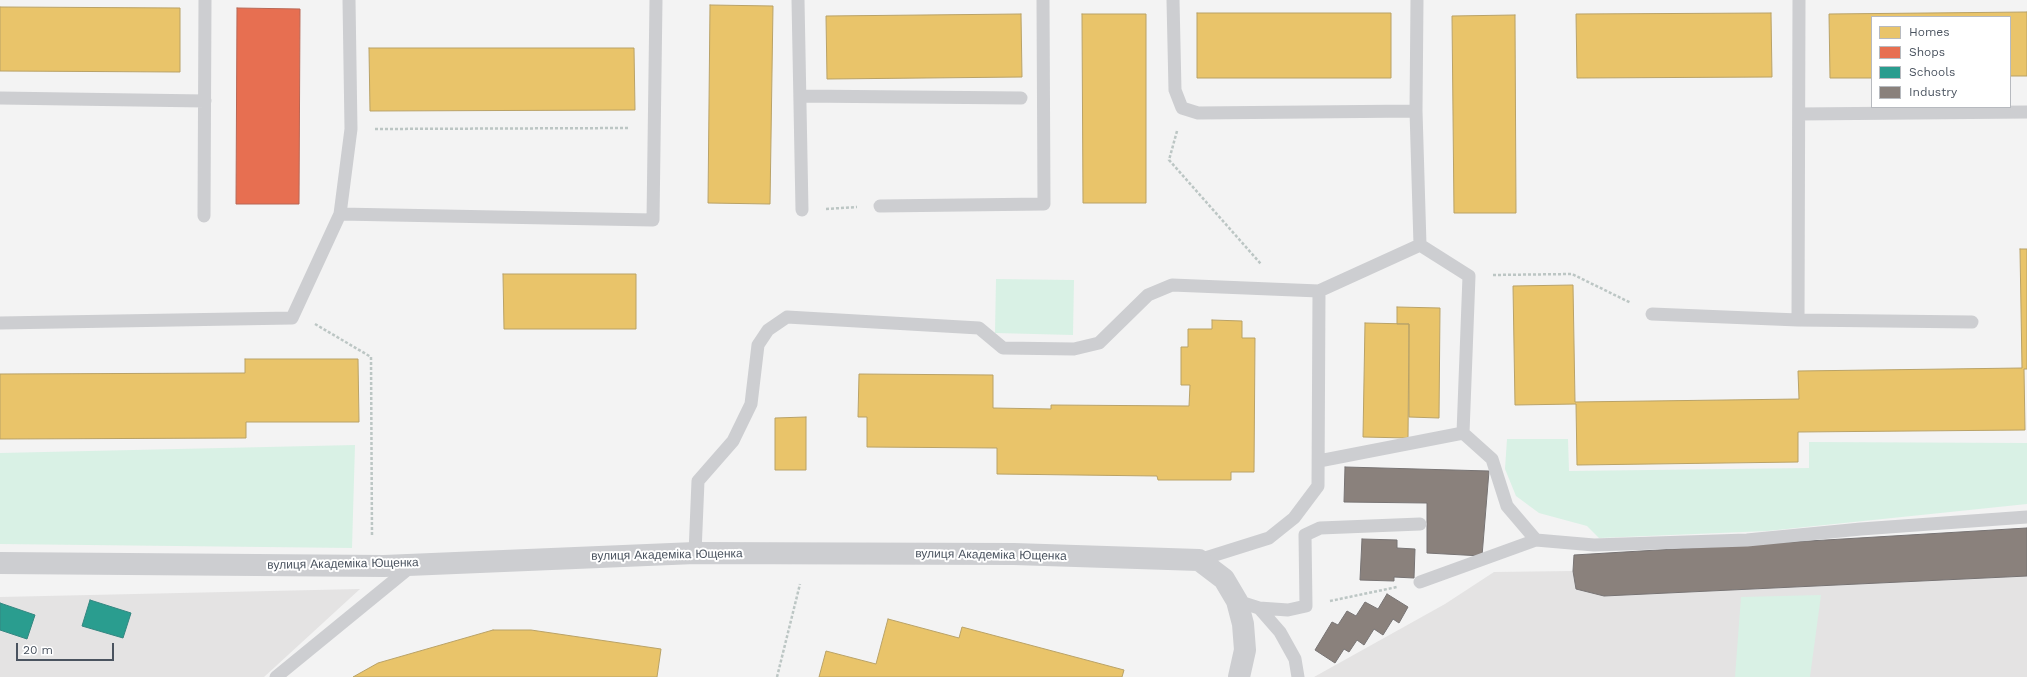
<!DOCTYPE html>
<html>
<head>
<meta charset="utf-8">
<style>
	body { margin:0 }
	#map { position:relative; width:2027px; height:677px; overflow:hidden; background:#f3f3f3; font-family:"Work Sans",sans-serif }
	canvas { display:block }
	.legend { position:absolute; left:1871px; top:16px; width:140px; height:92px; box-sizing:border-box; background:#fff; border:1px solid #b7babf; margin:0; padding:5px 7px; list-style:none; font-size:12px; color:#4a535f }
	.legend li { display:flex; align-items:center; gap:8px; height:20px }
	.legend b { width:20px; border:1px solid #b7babf }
	.scale { position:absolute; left:16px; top:643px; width:98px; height:18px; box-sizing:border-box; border:2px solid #4a535f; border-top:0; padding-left:5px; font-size:12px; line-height:14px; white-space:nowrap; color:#4a535f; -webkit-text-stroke:3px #fff; paint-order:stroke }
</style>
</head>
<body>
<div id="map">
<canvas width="2027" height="677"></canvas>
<ul class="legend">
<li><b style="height:11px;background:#e9c46a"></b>Homes</li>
<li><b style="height:11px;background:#e76f51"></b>Shops</li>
<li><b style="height:11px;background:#2a9d8f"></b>Schools</li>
<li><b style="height:11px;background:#8a817c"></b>Industry</li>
</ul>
<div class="scale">20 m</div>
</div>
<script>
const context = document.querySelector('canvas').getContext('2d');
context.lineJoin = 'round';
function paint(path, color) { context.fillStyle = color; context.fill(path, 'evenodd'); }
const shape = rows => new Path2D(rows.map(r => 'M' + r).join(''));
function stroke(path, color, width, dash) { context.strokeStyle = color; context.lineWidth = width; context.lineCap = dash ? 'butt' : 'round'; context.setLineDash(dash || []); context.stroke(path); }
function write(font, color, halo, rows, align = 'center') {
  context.font = font + ' "Work Sans",sans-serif'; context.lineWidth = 4; context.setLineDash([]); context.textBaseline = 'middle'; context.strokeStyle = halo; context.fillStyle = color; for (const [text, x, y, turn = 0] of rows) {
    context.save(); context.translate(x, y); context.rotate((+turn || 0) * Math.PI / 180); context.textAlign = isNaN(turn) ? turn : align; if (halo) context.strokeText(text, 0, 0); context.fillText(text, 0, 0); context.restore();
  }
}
paint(shape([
	[1573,571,1576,589,1604,596,2027,576,2027,677,1314,677,1445,604,1494,572],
	[360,589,264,677,0,677,0,597]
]), '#e4e3e3');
paint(shape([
	[996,279,1074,280,1073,335,995,333],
	[1507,439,1568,439,1569,471,1809,468,1809,442,2027,443,2027,504,1767,531,1599,538,1587,526,1539,513,1516,496,1505,469],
	[355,445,352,548,0,544,0,453],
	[1821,595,1810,677,1735,677,1741,597]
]), '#d9f1e5');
const homes = shape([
	[710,5,773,6,770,204,708,203,710,5],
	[0,7,180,8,180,72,0,71,0,7],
	[2027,12,2027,76,2010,76,2010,17,1872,17,1872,78,1830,78,1829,14,2027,12],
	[1197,13,1391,13,1391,78,1197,78,1197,13],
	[1771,13,1772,77,1577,78,1576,14,1771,13],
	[1021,14,1022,77,827,79,826,16,1021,14],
	[1082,14,1146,14,1146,203,1083,203,1082,14],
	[1515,15,1516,213,1454,213,1452,16,1515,15],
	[369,48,634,48,635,110,370,111,369,48],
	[2020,249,2027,249,2027,369,2024,369,2025,430,1798,432,1798,462,1577,465,1576,404,1515,405,1513,286,1573,285,1575,402,1799,399,1798,371,2022,368,2020,249],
	[503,274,636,274,636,329,504,329,503,274],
	[1397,307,1440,308,1439,418,1409,417,1409,324,1397,324,1397,307],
	[1212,320,1242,321,1242,338,1255,338,1254,472,1231,472,1231,480,1158,480,1157,476,997,474,997,448,867,447,867,417,858,417,859,374,993,375,993,408,1051,409,1051,405,1189,406,1190,385,1181,385,1181,347,1188,347,1188,329,1212,329,1212,320],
	[1365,323,1409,324,1408,438,1363,437,1365,323],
	[245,359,358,359,359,422,246,422,246,438,0,439,0,374,245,373,245,359],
	[806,417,806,470,775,470,775,418,806,417],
	[888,619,959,638,962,627,1124,670,1122,677,819,677,826,651,876,664,888,619],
	[493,630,531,630,661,649,657,677,353,677,378,663,493,630]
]);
paint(homes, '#e9c46a');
stroke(homes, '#b9a267', 1);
const shops = shape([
	[237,8,300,9,299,204,236,204,237,8]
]);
paint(shops, '#e76f51');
stroke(shops, '#b86755', 1);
const schools = shape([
	[90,600,131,613,123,638,82,626,90,600],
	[0,603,35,615,27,639,0,630,0,603]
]);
paint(schools, '#2a9d8f');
stroke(schools, '#348781', 1);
const industry = shape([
	[1345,467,1489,471,1482,556,1427,553,1427,503,1344,502,1345,467],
	[2027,528,2027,576,1604,596,1576,589,1573,571,1574,555,2027,528],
	[1362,539,1397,540,1397,548,1415,549,1414,578,1394,577,1394,581,1360,580,1362,539],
	[1387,594,1408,607,1399,623,1393,619,1383,635,1374,629,1364,645,1357,640,1349,652,1344,649,1335,663,1315,650,1332,622,1338,625,1347,611,1356,616,1365,602,1378,609,1387,594]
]);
paint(industry, '#8a817c');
stroke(industry, '#777373', 1);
stroke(shape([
	[375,129,630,128],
	[1177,131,1169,160,1261,264],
	[826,209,857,207],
	[1493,275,1572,274,1631,303],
	[315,324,371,357,372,537],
	[1330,601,1397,587],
	[777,677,800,584]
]), '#bcc6c4', 2.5, [3, 2]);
stroke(shape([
	[798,0,802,210],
	[1173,0,1175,90,1182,108,1198,113,1416,111],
	[1417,0,1416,111,1420,245],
	[800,96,1021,98],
	[0,98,205,101],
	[1799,114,2027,112],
	[880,206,1044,204,1043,0],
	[340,214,351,129,349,0],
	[204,216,205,0],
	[1420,245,1469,276,1463,433,1492,459,1507,506,1536,540],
	[1652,314,1798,320,1972,322],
	[1798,320,1799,0],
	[0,323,292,318,340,214,653,220,656,0],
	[1319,461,1463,433],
	[695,553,698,481,733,441,751,404,758,345,768,330,787,317,979,328,1003,348,1074,349,1099,343,1148,295,1172,285,1319,291],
	[1199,560,1269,538,1294,518,1318,486,1319,291,1420,245],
	[1420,582,1536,540,1594,545,1747,540,1861,529,2027,517],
	[1237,601,1259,608,1288,610,1306,606,1305,535,1320,528,1420,524],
	[1259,608,1280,632,1295,659,1298,677],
	[276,677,413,565]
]), '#cdced1', 13);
stroke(shape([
	[0,563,384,566,695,553,1014,554,1199,560,1224,579,1237,601,1243,624,1245,650,1239,677]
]), '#cdced1', 22);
write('12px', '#4a535f', '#fff', [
	["вулиця Академіка Ющенка",667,555,-1],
	["вулиця Академіка Ющенка",991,555,1],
	["вулиця Академіка Ющенка",343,564,-1]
]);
</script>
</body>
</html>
